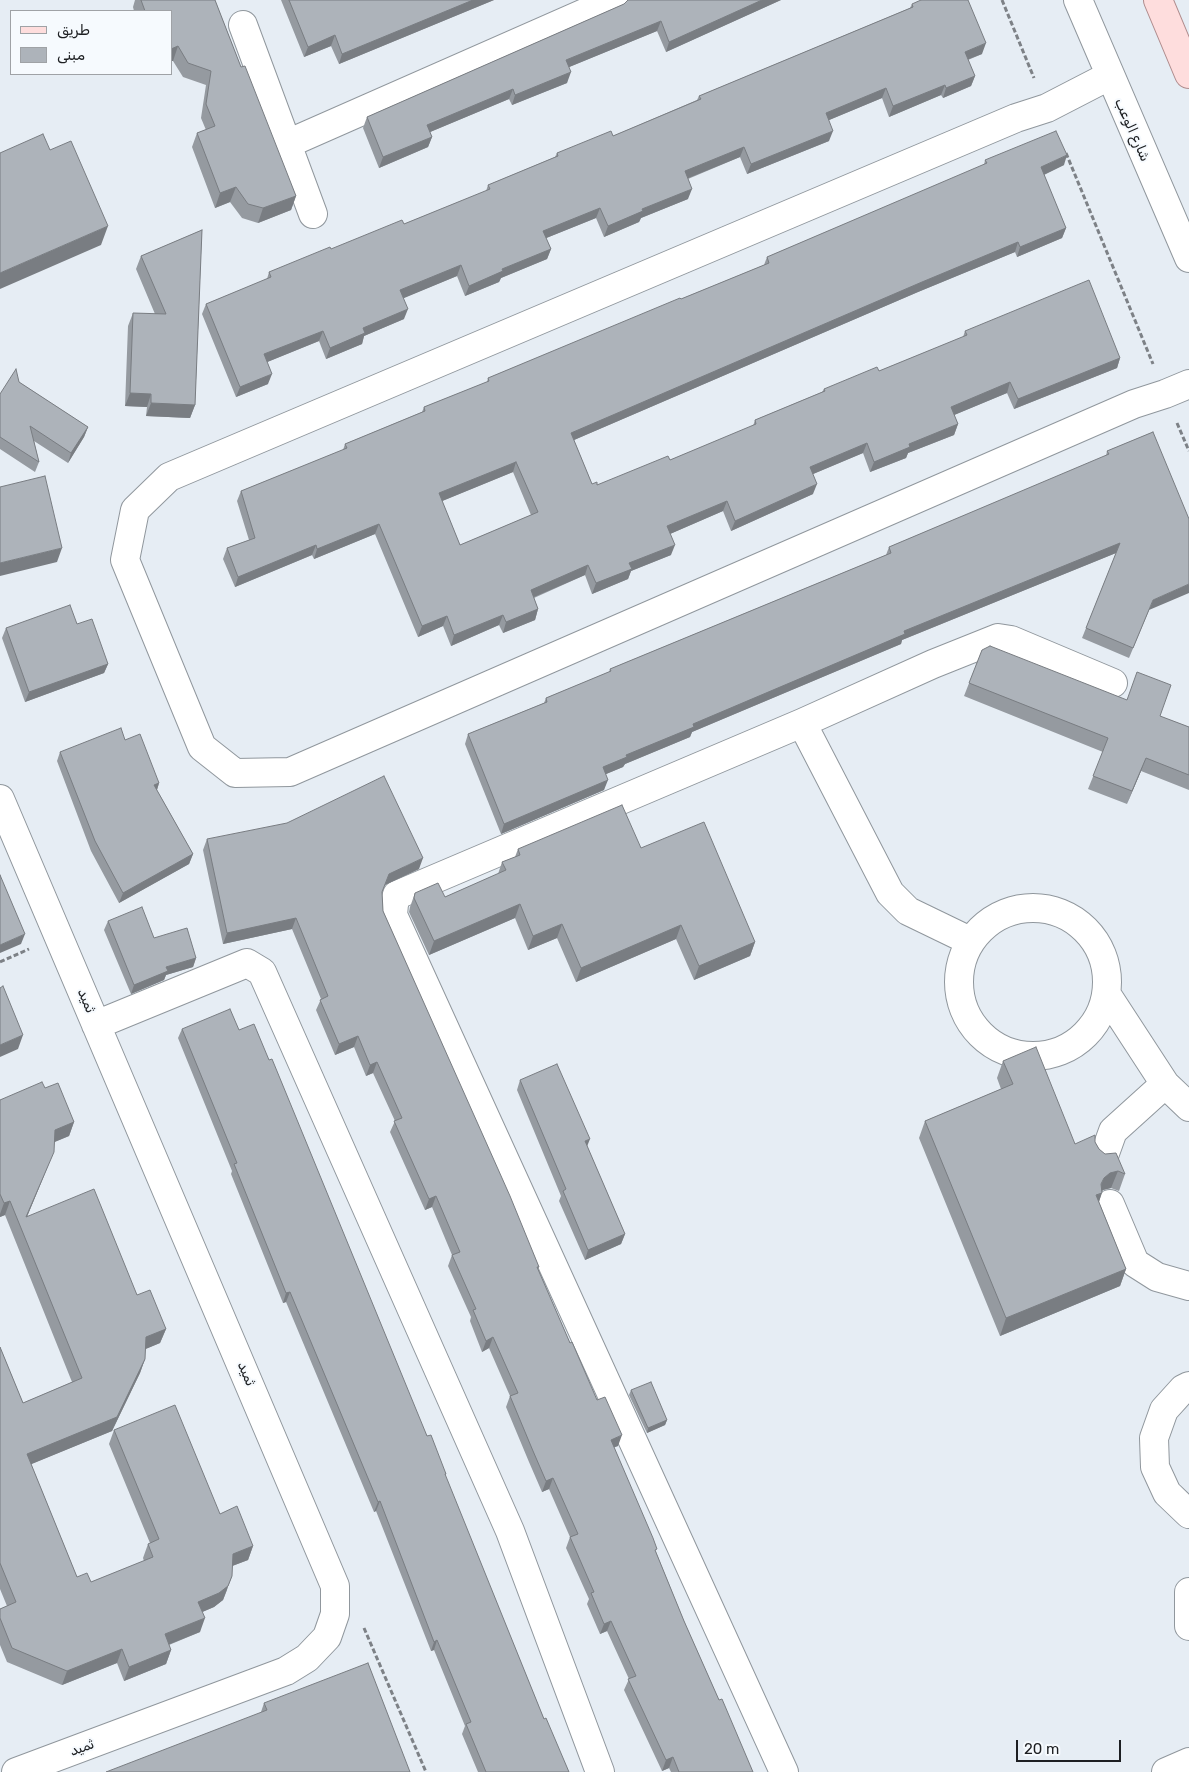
<!DOCTYPE html>
<html>
<head>
<meta charset="utf-8">
<style>
	body { margin:0 }
	#map { position:relative; width:1189px; height:1772px; overflow:hidden; background:#e6edf4; font-family:Rubik,"Noto Sans Arabic",sans-serif }
	canvas { display:block }
	.legend { position:absolute; left:10px; top:10px; width:162px; height:65px; box-sizing:border-box; background:#f6fafe; border:1px solid #9fa2a6; margin:0; padding:6px 9px; list-style:none; font-size:15px; color:#1d1f22 }
	.legend li { display:flex; align-items:center; gap:10px; height:25px }
	.legend b { width:25px; border:1px solid #9fa2a6 }
	.scale { position:absolute; left:1016px; top:1740px; width:105px; height:22px; box-sizing:border-box; border:2px solid #1d1f22; border-top:0; padding-left:6px; font-size:15px; line-height:18px; white-space:nowrap; color:#1d1f22; -webkit-text-stroke:4px #f6fafe; paint-order:stroke }
</style>
</head>
<body>
<div id="map">
<canvas width="1189" height="1772"></canvas>
<ul class="legend">
<li><b style="height:6px;background:#fedddd"></b>طريق</li>
<li><b style="height:14px;background:#adb3ba"></b>مبنى</li>
</ul>
<div class="scale">20 m</div>
</div>
<script>
const context = document.querySelector('canvas').getContext('2d');
context.lineJoin = 'round';
const shape = rows => new Path2D(rows.map(r => 'M' + r).join(''));
function stroke(path, color, width, dash) { context.strokeStyle = color; context.lineWidth = width; context.lineCap = dash ? 'butt' : 'round'; context.setLineDash(dash || []); context.stroke(path); }
function paint(path, color) { context.fillStyle = color; context.fill(path, 'evenodd'); }
function write(font, color, halo, rows, align = 'center') {
  context.font = font + ' Rubik,"Noto Sans Arabic",sans-serif'; context.lineWidth = 4; context.setLineDash([]); context.textBaseline = 'middle'; context.strokeStyle = halo; context.fillStyle = color; for (const [text, x, y, turn = 0] of rows) {
    context.save(); context.translate(x, y); context.rotate((+turn || 0) * Math.PI / 180); context.textAlign = isNaN(turn) ? turn : align; if (halo) context.strokeText(text, 0, 0); context.fillText(text, 0, 0); context.restore();
  }
}
const street = shape([
	[1078,0,1189,258],
	[243,25,313,214],
	[1109,76,1047,108,1016,118,169,477,135,510,125,560,202,747,235,773,290,772,1134,404,1165,394,1189,384],
	[287,144,614,0],
	[802,723,890,893,908,911,970,941],
	[0,799,335,1586,335,1614,327,1637,307,1658,286,1671,16,1772],
	'959 982a74 74 0 1 1 148 0a74 74 0 1 1-148 0Z',
	[1107,995,1165,1084],
	[96,1025,247,963,262,972,510,1531,600,1772],
	[1104,1156,1113,1131,1165,1084,1189,1107],
	[1110,1204,1135,1263,1157,1277,1189,1286],
	[1189,1386,1183,1389,1164,1410,1154,1438,1155,1467,1167,1493,1189,1514],
	[1189,1592,1189,1626],
	[784,1772,393,915,394,904,397,895,802,723,933,664,998,638,1011,640,1113,683],
	[1166,1772,1189,1762]
]);
const primary = shape([
	[1158,0,1189,74]
]);
stroke(street, '#90979d', 30);
stroke(primary, '#af8c8d', 30);
stroke(shape([
	[1002,0,1034,78],
	[1066,153,1153,364],
	[1177,423,1189,451],
	[0,962,29,949],
	[364,1628,426,1772]
]), '#7d8186', 3, [5, 2.5]);
stroke(street, '#fff', 28);
stroke(primary, '#fedddd', 28);
paint(shape([
	[135,0,215,0,241,67,296,196,291,210,258,223,242,218,230,202,215,208,192,147,197,133,206,130,201,118,206,85,183,77,173,61,171,61,171,11,134,11,133,7],
	[281,0,494,0,339,64,331,46,304,57],
	[781,0,666,52,657,31,569,67,567,83,512,105,509,99,430,132,432,137,428,147,379,168,363,128,367,117,624,4],
	[912,4,982,54,968,60,975,76,971,86,943,98,941,95,889,117,882,98,829,120,829,141,747,174,740,157,688,179,688,199,641,218,639,222,604,237,596,218,546,238,551,249,547,259,501,278,499,282,465,296,457,276,403,298,404,319,364,336,362,344,326,359,319,341,267,362,268,384,236,397,202,314,206,304,267,279,269,272,404,224,486,191,488,185,555,157,557,153,613,136,697,100,699,96,910,8],
	[985,160,1064,165,1044,175,1066,228,1062,238,1017,257,1015,252,918,292,574,440,592,484,597,485,670,460,753,426,755,420,822,392,824,389,879,371,963,337,965,331,1120,358,1117,368,1014,409,1007,393,954,415,958,424,954,435,908,453,906,458,870,472,863,453,813,474,813,494,731,531,723,511,670,534,671,555,631,571,628,579,592,594,585,575,534,598,538,609,535,620,503,633,499,625,451,646,443,626,418,637,375,534,314,559,312,555,235,587,223,559,227,548,249,540,237,501,241,491,343,450,345,444,422,412,424,407,487,382,488,378,764,265,767,257,984,165],
	[513,472,531,515,460,545,442,501],
	[202,230,195,405,190,418,146,416,147,407,125,406,128,326,133,313,155,314,136,269,141,256],
	[19,382,88,427,84,437,68,463,34,441,39,462,35,472,0,449,0,394],
	[1153,432,1149,610,1129,658,1082,638,1116,553,902,640,901,644,692,732,690,737,625,764,623,767,606,774,604,790,501,834,465,744,468,734,544,703,546,698,609,672,610,669,886,555,889,547,1106,456,1107,451],
	[77,624,108,664,104,673,25,702,2,638,6,628],
	[982,650,1189,727,1189,790,1141,771,1127,804,1088,789,1103,752,964,696],
	[125,740,159,783,157,790,193,854,189,864,119,903,91,851,57,761,60,752],
	[207,839,419,869,385,885,382,892,383,911,539,1267,538,1269,570,1343,618,1446,614,1447,656,1552,684,1621,719,1700,753,1772,671,1772,669,1768,662,1771,624,1690,629,1679,607,1631,600,1634,587,1604,589,1599,566,1548,570,1537,549,1489,542,1492,529,1462,506,1407,510,1396,489,1348,482,1352,470,1321,471,1317,448,1266,452,1255,432,1207,425,1210,390,1132,395,1121,373,1073,366,1076,354,1047,335,1055,316,1010,321,999,292,929,223,944,203,850],
	[641,848,755,942,750,956,694,980,676,939,576,982,557,938,528,950,515,918,429,955,409,912,410,907,415,893,445,897,498,874,502,862,515,857,518,849],
	[108,921,154,938,196,958,193,967,166,975,164,980,131,994,104,930],
	[182,1029,239,1030,427,1436,446,1474,445,1476,544,1719,569,1772,478,1772,462,1734,465,1726,434,1650,431,1651,376,1511,374,1512,286,1302,283,1303,231,1174,232,1171,178,1038],
	[1003,1061,1075,1144,1095,1142,1099,1149,1125,1174,1119,1191,1111,1188,1103,1190,1102,1191,1099,1202,1126,1269,1120,1286,1000,1336,919,1138,925,1121,1001,1089,997,1078],
	[520,1080,587,1146,625,1234,621,1244,585,1260,559,1201,561,1196,517,1090],
	[45,1088,74,1122,69,1136,54,1142,48,1166,27,1217,137,1295,166,1329,160,1343,145,1349,145,1359,140,1373,112,1431,31,1464,77,1577,91,1582,144,1561,143,1558,148,1544,150,1543,109,1444,114,1430,220,1514,253,1546,248,1560,232,1566,227,1590,223,1600,214,1607,202,1612,200,1632,169,1645,171,1650,166,1664,124,1681,117,1663,62,1685,7,1662,0,1645,0,1609,7,1606,0,1589,0,1347,23,1403,72,1382,5,1215,0,1217,0,1100],
	[631,1390,667,1420,665,1425,647,1433,629,1395],
	[264,1703,410,1772,261,1712]
]), '#959aa0');
paint(shape([
	[473,0,494,0,339,64,342,54],
	[762,0,781,0,666,52,669,42],
	[661,21,657,31,562,70,566,60],
	[335,35,331,46,304,57,308,47],
	[986,43,982,54,961,62,965,52],
	[178,46,173,61,171,61,171,49],
	[571,72,567,83,512,105,515,95],
	[975,76,971,86,943,98,946,88],
	[945,85,941,95,889,117,893,106],
	[886,88,882,98,822,123,826,113],
	[513,89,509,99,423,135,427,125],
	[833,131,829,141,747,174,751,164],
	[432,137,428,147,379,168,383,157],
	[744,147,740,157,681,181,685,171],
	[1067,155,1064,165,1037,178,1041,167],
	[236,187,230,202,215,208,220,193],
	[692,189,688,199,641,218,639,222,604,237,608,226,642,209],
	[296,196,291,210,258,223,263,208],
	[600,208,596,218,539,241,543,231],
	[108,226,101,245,0,289,0,273],
	[1066,228,1062,238,1017,257,1020,247],
	[1018,242,1015,252,918,292,567,443,571,433,922,282],
	[551,249,547,259,501,278,499,282,465,296,469,286,502,269],
	[461,265,457,276,397,301,400,290],
	[408,309,404,319,364,336,362,344,326,359,330,348,363,328],
	[323,331,319,341,260,365,264,354],
	[1120,358,1117,368,1014,409,1018,399],
	[272,374,268,384,236,397,240,387],
	[1010,382,1007,393,947,418,951,407],
	[130,393,151,394,147,407,125,406],
	[151,403,195,405,190,418,146,416],
	[958,424,954,435,908,453,906,458,870,472,874,462,909,444],
	[88,427,84,437,68,463,71,453],
	[867,443,863,453,806,477,810,467],
	[516,462,513,472,435,504,439,493],
	[817,484,813,494,731,531,735,521],
	[727,501,723,511,663,537,667,526],
	[379,524,375,534,314,559,317,549],
	[1120,543,1116,553,902,640,901,644,692,732,690,737,625,764,623,767,599,777,603,767,626,755,693,724,904,631],
	[316,545,312,555,235,587,238,577],
	[675,545,671,555,631,571,628,579,592,594,596,583,629,563],
	[62,548,57,562,0,576,0,563],
	[588,565,585,575,527,600,531,590],
	[1189,584,1189,593,1149,610,1129,658,1153,600],
	[538,609,535,620,503,633,506,622],
	[503,615,499,625,451,646,454,635],
	[447,616,443,626,418,637,422,626],
	[108,664,104,673,25,702,29,692],
	[1146,758,1141,771,1127,804,1132,791],
	[608,780,604,790,501,834,504,824],
	[159,783,156,793,154,785],
	[193,854,189,864,119,903,123,893],
	[423,858,419,869,385,885,389,874],
	[520,904,515,918,429,955,434,941],
	[296,918,292,929,223,944,227,933],
	[562,924,557,938,528,950,533,936],
	[681,925,676,939,576,982,581,968],
	[25,934,21,944,0,953,0,945],
	[755,942,750,956,694,980,699,966],
	[196,958,193,967,166,975,164,980,131,994,134,985,166,967],
	[23,1035,18,1049,0,1057,0,1045],
	[358,1036,354,1047,335,1055,339,1044],
	[377,1062,373,1073,366,1076,370,1065],
	[74,1122,69,1136,50,1144,55,1130],
	[590,1139,586,1149,585,1141],
	[54,1152,48,1166,21,1231,26,1217],
	[1118,1171,1111,1188,1103,1190,1098,1195,1102,1193,1096,1210,1090,1213,1104,1178,1110,1173],
	[436,1196,432,1207,425,1210,429,1199],
	[10,1201,5,1215,0,1217,0,1214,4,1203],
	[625,1234,621,1244,585,1260,588,1250],
	[1126,1269,1120,1286,1000,1336,1006,1318],
	[290,1292,286,1302,283,1303,286,1293],
	[166,1329,160,1343,141,1351,146,1337],
	[493,1337,489,1348,482,1352,486,1341],
	[145,1359,140,1373,112,1431,22,1468,27,1454],
	[667,1420,665,1425,647,1433,648,1428],
	[622,1435,618,1446,607,1450,611,1440],
	[553,1478,549,1489,542,1492,546,1481],
	[380,1501,376,1511,374,1512,378,1502],
	[253,1546,248,1560,227,1568,233,1554],
	[232,1576,223,1600,214,1607,193,1616,198,1602],
	[205,1618,200,1632,160,1648,165,1634],
	[611,1621,607,1631,600,1634,604,1624],
	[437,1640,434,1650,431,1651,434,1642],
	[122,1649,117,1663,62,1685,67,1671],
	[171,1650,166,1664,124,1681,129,1667],
	[673,1757,669,1768,662,1771,666,1760]
]), '#797d82');
const building = shape([
	[141,0,215,0,241,67,245,66,296,196,263,208,248,204,236,187,220,193,197,133,215,126,206,104,211,71,188,63,178,46,171,49,171,11,145,11,141,0],
	[289,0,473,0,342,54,335,35,308,47,289,0],
	[628,0,762,0,669,42,661,21,566,60,571,72,515,95,513,89,427,125,432,137,383,157,367,117,624,4,628,0],
	[921,0,968,0,986,43,965,52,975,76,946,88,945,85,893,106,886,88,826,113,833,131,751,164,744,147,685,171,692,189,642,209,643,211,608,226,600,208,543,231,551,249,502,269,503,271,469,286,461,265,400,290,408,309,363,328,365,333,330,348,323,331,264,354,272,374,240,387,206,304,271,277,269,272,330,247,331,249,402,220,404,224,490,189,488,185,558,156,557,153,611,131,613,136,701,99,699,96,913,7,912,4,921,0],
	[1056,131,1067,155,1041,167,1066,228,1020,247,1018,242,922,282,571,433,592,484,597,482,597,485,668,456,670,460,756,424,755,420,825,391,824,389,877,367,879,371,967,335,965,331,1089,280,1120,358,1018,399,1010,382,951,407,958,424,909,444,910,447,874,462,867,443,810,467,817,484,735,521,727,501,667,526,675,545,629,563,632,569,596,583,588,565,531,590,538,609,506,622,503,615,454,635,447,616,422,626,379,524,317,549,316,545,238,577,227,548,255,538,241,491,347,448,345,444,425,411,424,407,489,381,488,378,680,298,681,299,769,263,767,257,987,163,985,160,1056,131],
	[516,462,538,512,460,545,439,493,516,462],
	[43,134,50,150,71,141,108,226,0,273,0,153,43,134],
	[202,230,195,405,151,403,151,394,130,393,133,313,166,314,141,256,202,230],
	[16,369,19,382,88,427,71,453,30,426,39,462,0,437,0,394,16,369],
	[1153,432,1189,519,1189,584,1153,600,1133,648,1086,628,1120,543,904,631,905,634,693,724,694,727,626,755,627,757,603,767,608,780,504,824,468,734,547,702,546,698,611,671,610,669,891,553,889,547,1109,454,1107,451,1153,432],
	[45,476,62,548,0,563,0,487,45,476],
	[70,605,77,624,92,619,108,664,29,692,6,628,70,605],
	[990,646,1127,700,1137,672,1171,685,1160,716,1189,727,1189,775,1146,758,1132,791,1093,776,1108,738,969,683,982,650,990,646],
	[121,728,125,740,140,734,159,783,154,785,193,854,123,893,95,841,60,752,121,728],
	[384,776,423,858,389,874,382,892,383,911,510,1196,539,1267,537,1267,570,1343,572,1342,597,1400,605,1397,622,1435,611,1440,653,1538,657,1549,655,1550,684,1621,719,1700,722,1699,753,1772,679,1772,673,1757,666,1760,628,1679,636,1676,611,1621,604,1624,591,1593,594,1592,570,1537,578,1534,553,1478,546,1481,533,1451,510,1396,518,1393,493,1337,486,1341,473,1310,476,1309,452,1255,460,1252,436,1196,429,1199,394,1121,402,1118,377,1062,370,1065,358,1036,339,1044,320,1000,328,996,296,918,227,933,207,839,287,823,384,776],
	[622,805,641,848,704,822,755,942,699,966,681,925,581,968,562,924,533,936,520,904,434,941,414,898,415,893,438,883,445,897,506,870,502,862,520,855,518,849,622,805],
	[0,875,25,934,0,945,0,875],
	[142,907,154,938,187,928,196,958,166,967,168,971,134,985,108,921,142,907],
	[3,986,23,1035,0,1045,0,988,3,986],
	[230,1009,239,1030,254,1024,269,1060,272,1059,427,1436,431,1435,446,1474,445,1474,544,1719,546,1718,569,1772,486,1772,466,1724,471,1722,437,1640,434,1642,380,1501,378,1502,290,1292,286,1293,234,1164,237,1163,182,1029,230,1009],
	[1036,1047,1075,1144,1095,1135,1095,1142,1099,1149,1105,1154,1116,1153,1125,1174,1118,1171,1110,1173,1104,1178,1101,1184,1102,1193,1096,1195,1126,1269,1006,1318,925,1121,1013,1084,1003,1061,1036,1047],
	[557,1064,590,1139,585,1141,625,1234,588,1250,563,1191,566,1189,520,1080,557,1064],
	[42,1082,45,1088,58,1083,74,1122,55,1130,54,1152,26,1217,94,1189,137,1295,150,1290,166,1329,146,1337,145,1359,117,1417,27,1454,77,1577,87,1573,91,1582,153,1557,148,1544,159,1539,114,1430,175,1405,220,1514,237,1506,253,1546,233,1554,232,1576,228,1586,219,1593,198,1602,205,1618,165,1634,171,1650,129,1667,122,1649,67,1671,12,1648,0,1618,0,1609,16,1602,0,1563,0,1347,23,1403,82,1378,10,1201,4,1203,0,1194,0,1100,42,1082],
	[651,1382,667,1420,648,1428,631,1390,651,1382],
	[368,1663,410,1772,106,1772,267,1710,264,1703,368,1663]
]);
paint(building, '#adb3ba');
stroke(building, '#797d82', 1);
write('14px', '#1d1f22', '#f6fafe', [
	["شارع الوعب",1132,130,66],
	["ثميد",86,1001,67],
	["ثميد",246,1374,67],
	["ثميد",82,1748,-20]
]);
</script>
</body>
</html>
